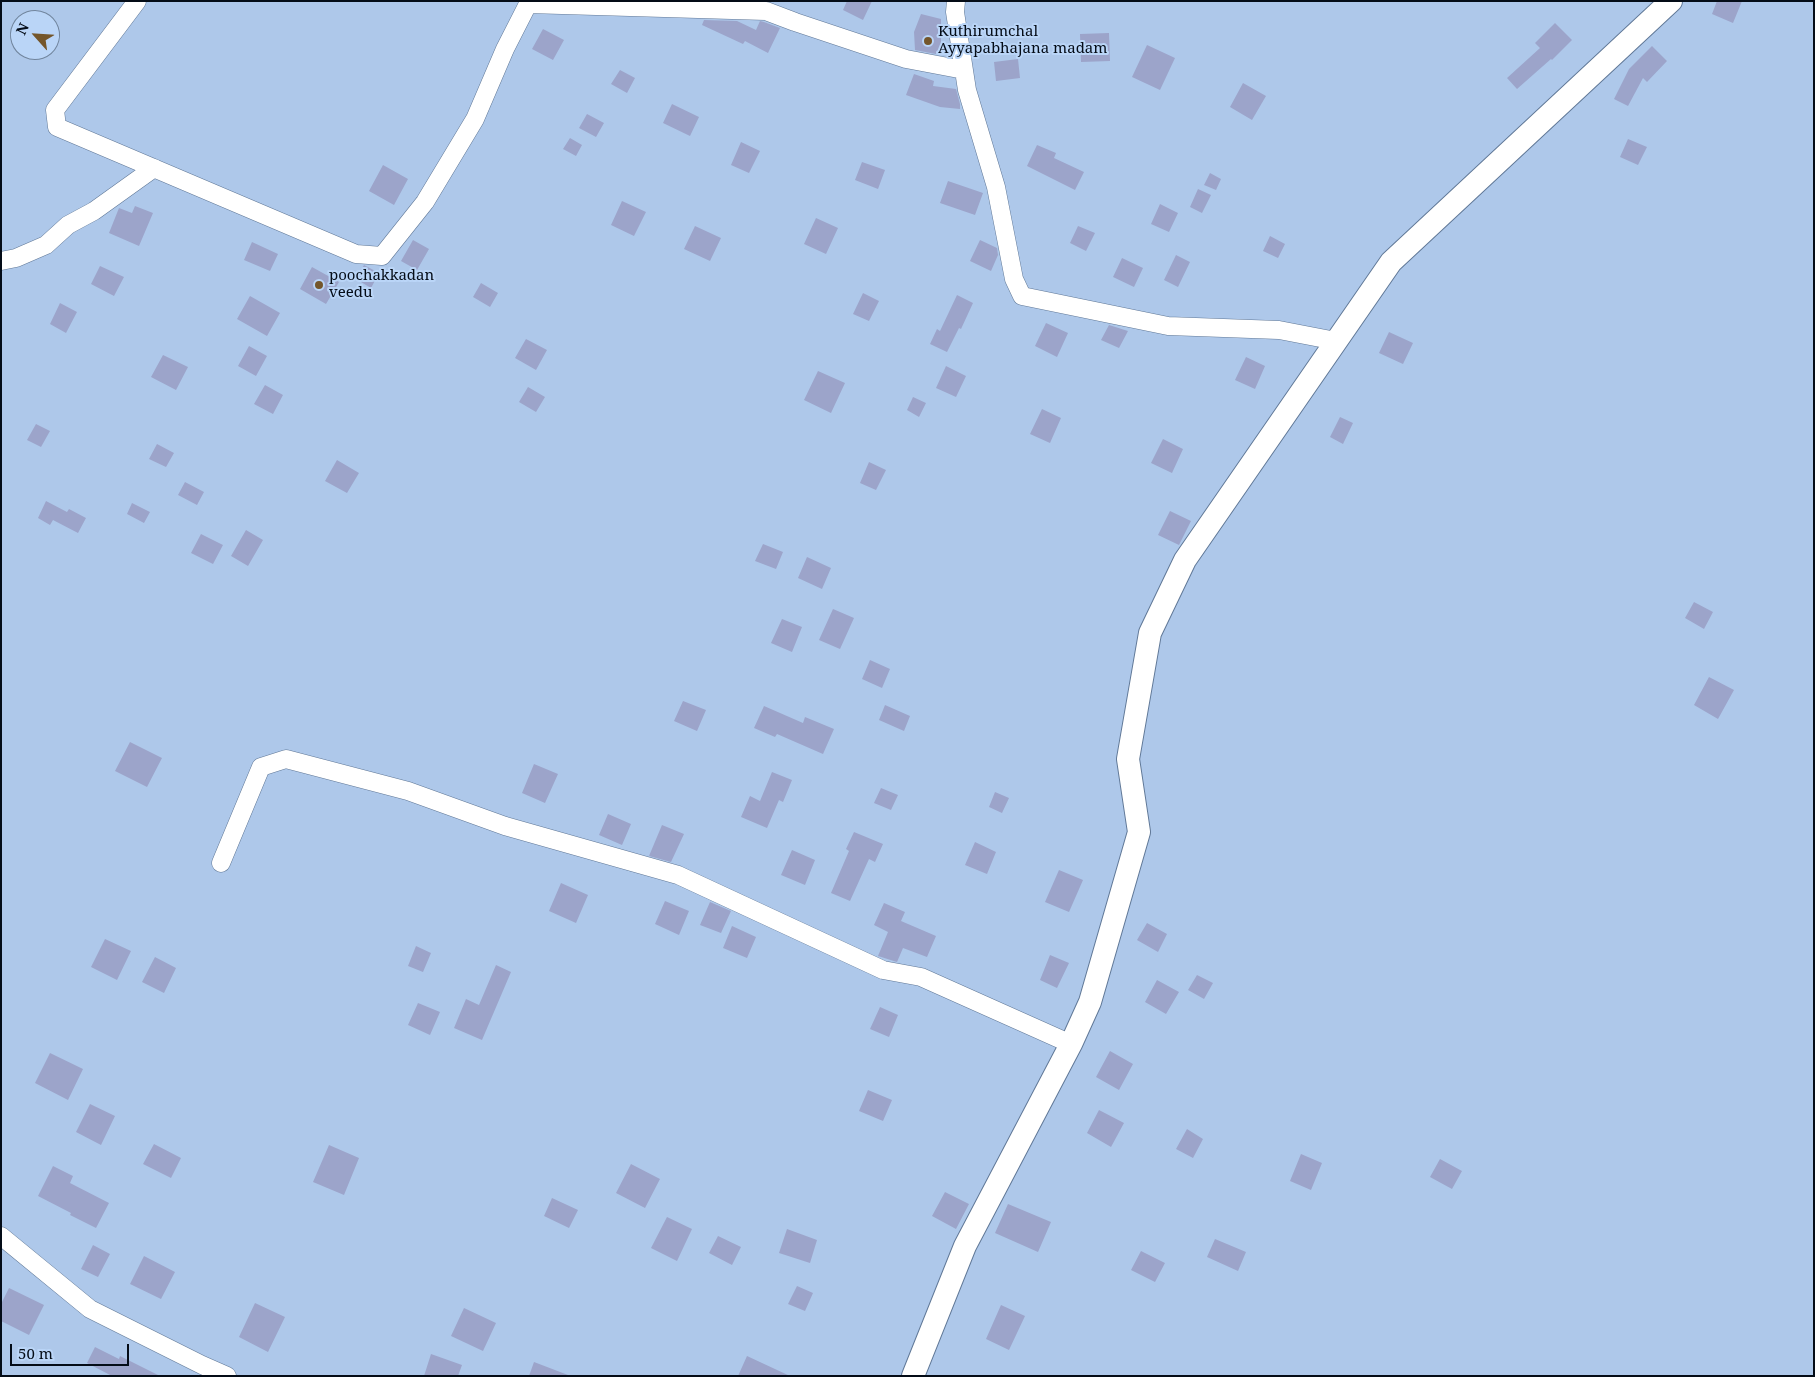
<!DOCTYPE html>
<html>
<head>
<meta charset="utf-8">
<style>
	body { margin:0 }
	#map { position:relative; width:1815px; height:1377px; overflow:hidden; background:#aec8ea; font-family:"Noto Serif",serif }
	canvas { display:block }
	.frame { position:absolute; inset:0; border:2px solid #040c17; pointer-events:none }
	.north { position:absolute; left:10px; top:10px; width:50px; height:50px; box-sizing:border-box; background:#bad5f7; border:1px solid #71859d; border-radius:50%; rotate:296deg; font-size:14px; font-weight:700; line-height:20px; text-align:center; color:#040c17 }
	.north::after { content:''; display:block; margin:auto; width:18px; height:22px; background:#74562b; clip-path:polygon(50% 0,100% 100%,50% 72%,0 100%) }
	.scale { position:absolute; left:10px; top:1344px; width:119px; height:22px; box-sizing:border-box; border:2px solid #040c17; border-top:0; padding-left:6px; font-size:15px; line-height:18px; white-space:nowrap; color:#040c17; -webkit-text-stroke:4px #bad5f7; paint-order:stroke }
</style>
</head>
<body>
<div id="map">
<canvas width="1815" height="1377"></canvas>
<div class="frame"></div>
<div class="north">N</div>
<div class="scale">50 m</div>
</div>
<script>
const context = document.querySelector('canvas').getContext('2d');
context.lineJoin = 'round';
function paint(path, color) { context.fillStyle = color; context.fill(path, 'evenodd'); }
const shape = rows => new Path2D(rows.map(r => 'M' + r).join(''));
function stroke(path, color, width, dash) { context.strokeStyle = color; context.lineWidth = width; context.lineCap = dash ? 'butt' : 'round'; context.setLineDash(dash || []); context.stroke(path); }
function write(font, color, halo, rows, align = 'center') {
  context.font = font + ' "Noto Serif",serif'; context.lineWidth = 4; context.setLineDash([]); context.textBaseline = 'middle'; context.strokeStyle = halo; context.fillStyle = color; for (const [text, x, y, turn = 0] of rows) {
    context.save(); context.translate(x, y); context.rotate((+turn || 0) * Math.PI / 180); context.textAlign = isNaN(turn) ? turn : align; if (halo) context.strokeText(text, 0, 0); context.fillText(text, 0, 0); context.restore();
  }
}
paint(shape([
	[847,1,872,1,863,20,843,10],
	[1717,1,1742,1,1733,23,1712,14],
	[921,14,941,19,941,55,915,50,914,32],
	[704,20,737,21,756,30,760,21,764,22,780,28,768,53,745,41,743,44,702,25],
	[1555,23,1572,40,1552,60,1551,59,1517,89,1507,78,1540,48,1535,43],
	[543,29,564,40,553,60,532,49],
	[1109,33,1110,61,1081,62,1080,34],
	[1147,45,1175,58,1160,90,1132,77],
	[1652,46,1667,61,1647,82,1643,78,1628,106,1614,99,1629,69],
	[1018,59,1020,78,996,81,994,62],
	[620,70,635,78,627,93,611,84],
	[914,74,934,81,933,86,956,89,960,104,960,109,940,107,906,95],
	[1243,83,1266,96,1252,120,1230,107],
	[672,104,699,117,690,136,663,123],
	[587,114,604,123,596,137,579,128],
	[570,138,582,145,576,156,563,149],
	[1628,139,1647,147,1638,165,1620,157],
	[741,142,760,151,749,173,731,165],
	[1037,145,1056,153,1054,158,1084,172,1075,190,1027,166],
	[862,162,885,170,878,189,855,180],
	[383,165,408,179,394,205,369,191],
	[1210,173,1221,179,1216,190,1204,185],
	[948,181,983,193,975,215,940,203],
	[1198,189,1211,195,1202,213,1190,207],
	[622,201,646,212,634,236,611,225],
	[1160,204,1178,213,1169,232,1151,224],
	[135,206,153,213,139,246,109,233,119,208,132,213],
	[816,218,838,228,826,254,804,244],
	[695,226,721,238,710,261,684,249],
	[1078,226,1095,233,1086,251,1070,243],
	[1270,236,1285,244,1278,258,1263,251],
	[413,240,429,249,417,270,401,261],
	[980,240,997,248,998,255,991,271,970,261],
	[252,242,278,254,270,271,244,260],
	[1176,255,1190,262,1178,287,1164,280],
	[1122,258,1143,268,1134,287,1113,277],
	[364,265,379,273,371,288,356,279],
	[100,266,124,277,114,296,91,284],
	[312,267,339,282,326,304,300,289],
	[481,283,498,293,490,307,473,297],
	[863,293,879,301,869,321,853,314],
	[957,295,973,303,961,329,959,328,947,352,930,344,937,329,940,331],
	[250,296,280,313,267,336,237,319],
	[60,303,77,312,66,333,50,324],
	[1046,323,1068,333,1057,357,1035,346],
	[1109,325,1128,331,1119,348,1101,340],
	[1389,332,1413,343,1403,364,1379,353],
	[526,339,547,350,536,370,515,358],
	[249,346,267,356,256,376,238,366],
	[163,355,188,367,176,390,151,377],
	[1246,357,1265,366,1255,389,1235,380],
	[946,366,966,376,956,397,936,388],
	[818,371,845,383,831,413,804,400],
	[265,385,283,395,273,414,254,404],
	[528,387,545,397,536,412,519,402],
	[913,397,926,403,919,417,907,410],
	[1042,409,1061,418,1050,443,1030,434],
	[1340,417,1353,423,1343,444,1330,437],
	[36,424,50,431,41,447,27,440],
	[1163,439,1183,449,1172,473,1151,463],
	[157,444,174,453,166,467,149,459],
	[337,460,359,473,347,493,325,481],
	[869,462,886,470,876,490,860,483],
	[185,482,204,492,197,505,178,495],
	[46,501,67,512,69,509,86,518,78,533,53,520,50,525,38,518],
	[132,503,150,512,144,523,127,514],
	[1170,511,1191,521,1179,545,1158,535],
	[246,530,263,540,248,566,231,556],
	[201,534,223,545,213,564,191,553],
	[763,544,783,552,776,569,755,561],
	[807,557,831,568,822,589,798,578],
	[1694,602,1713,612,1704,629,1685,618],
	[833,609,854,618,840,649,819,640],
	[782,619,802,627,792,652,771,643],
	[870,660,890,669,882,688,862,679],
	[1709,677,1734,690,1718,719,1694,705],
	[683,701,706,710,697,731,674,721],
	[885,705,910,716,904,731,879,720],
	[764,706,803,723,805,717,834,729,823,754,777,734,775,737,754,728],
	[130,742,162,758,147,787,115,771],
	[534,764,558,774,545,803,522,793],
	[772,772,792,780,783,802,779,800,767,828,741,817,750,796,760,801],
	[881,788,898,795,891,810,874,803],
	[995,792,1009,798,1002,813,989,807],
	[608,814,631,824,622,845,599,835],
	[662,825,684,834,671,862,649,856],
	[854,832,883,844,875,862,869,859,850,901,831,893,849,851,846,849],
	[975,842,996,852,987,874,965,865],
	[792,850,815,860,805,885,781,875],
	[1059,870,1083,880,1069,912,1045,902],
	[561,883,588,895,576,923,549,911],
	[665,901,689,911,679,935,655,924],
	[710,902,731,911,721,933,700,925],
	[884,903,905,912,901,921,936,936,927,957,903,948,897,962,878,956,888,932,874,925],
	[1147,923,1167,934,1158,952,1137,940],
	[732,926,756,937,747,958,723,948],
	[105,939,131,951,117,980,91,967],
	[416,946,431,953,423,972,408,966],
	[1050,955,1069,963,1057,988,1040,980],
	[155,957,176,968,164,993,142,982],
	[496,965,511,972,482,1040,454,1028,466,999,479,1005],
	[1197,975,1213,983,1204,999,1188,990],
	[1157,980,1179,992,1166,1014,1145,1002],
	[418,1003,440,1012,430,1035,408,1025],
	[880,1007,898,1015,889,1037,870,1029],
	[1110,1051,1133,1064,1119,1090,1096,1077],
	[50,1053,83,1069,68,1100,35,1083],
	[868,1090,892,1100,883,1121,859,1111],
	[90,1104,115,1116,101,1145,76,1132],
	[1099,1110,1124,1123,1111,1147,1087,1133],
	[1187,1129,1203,1139,1193,1158,1176,1149],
	[154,1144,181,1158,171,1178,143,1164],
	[329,1145,359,1158,344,1195,313,1182],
	[1301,1154,1322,1163,1311,1190,1290,1181],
	[1440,1159,1462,1171,1452,1189,1430,1177],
	[631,1164,660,1179,645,1208,616,1193],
	[53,1166,73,1176,70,1183,109,1203,96,1228,70,1215,71,1213,38,1196],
	[945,1192,969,1204,956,1229,932,1216],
	[552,1198,578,1210,569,1228,544,1216],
	[1008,1204,1051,1222,1038,1252,995,1233],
	[667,1217,692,1229,677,1261,651,1248],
	[787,1229,817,1240,810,1263,779,1253],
	[718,1236,741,1247,732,1265,709,1253],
	[1215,1239,1246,1252,1238,1271,1207,1257],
	[93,1245,110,1254,98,1277,81,1269],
	[1141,1251,1165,1263,1155,1282,1131,1270],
	[144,1256,175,1272,161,1299,130,1284],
	[797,1286,813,1293,805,1311,788,1304],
	[9,1288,44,1305,29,1335,1,1321,1,1304],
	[255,1303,285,1317,268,1352,239,1337],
	[1001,1305,1025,1316,1009,1350,986,1339],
	[464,1308,496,1323,483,1351,451,1336],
	[95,1347,119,1359,120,1356,160,1376,112,1376,87,1363],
	[431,1354,462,1365,458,1376,424,1376],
	[747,1356,790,1376,738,1376],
	[534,1362,568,1375,568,1376,529,1376]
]), '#9ca4ca');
const minor = shape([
	[137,1,55,110,57,127,356,254,382,256,425,202,475,119,505,49,528,4,766,11,795,22,906,59,964,70],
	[956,1,955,12,967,90,996,187,1014,279,1022,296,1168,326,1279,330,1336,341],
	[1,261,16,258,46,245,68,225,94,211,154,168],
	[221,863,261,767,286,759,408,791,505,826,678,875,883,970,921,977,1071,1044],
	[1,1236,90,1309,202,1365,227,1376]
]);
const tertiary = shape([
	[913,1376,965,1246,1071,1044,1090,1002,1139,832,1128,759,1150,633,1185,560,1391,262,1671,1]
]);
stroke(minor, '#607897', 19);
stroke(tertiary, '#607897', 24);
stroke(minor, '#fff', 18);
stroke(tertiary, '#fff', 22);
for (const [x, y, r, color] of [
	[928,41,5,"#74562b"],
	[319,285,5,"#74562b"]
]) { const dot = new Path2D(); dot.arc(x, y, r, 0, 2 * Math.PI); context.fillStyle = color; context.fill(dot); stroke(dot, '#bad5f7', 2); }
write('15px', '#040c17', '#bad5f7', [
	["Kuthirumchal",938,32],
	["Ayyapabhajana madam",938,49],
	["poochakkadan",329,276],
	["veedu",329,293]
], 'left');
</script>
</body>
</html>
